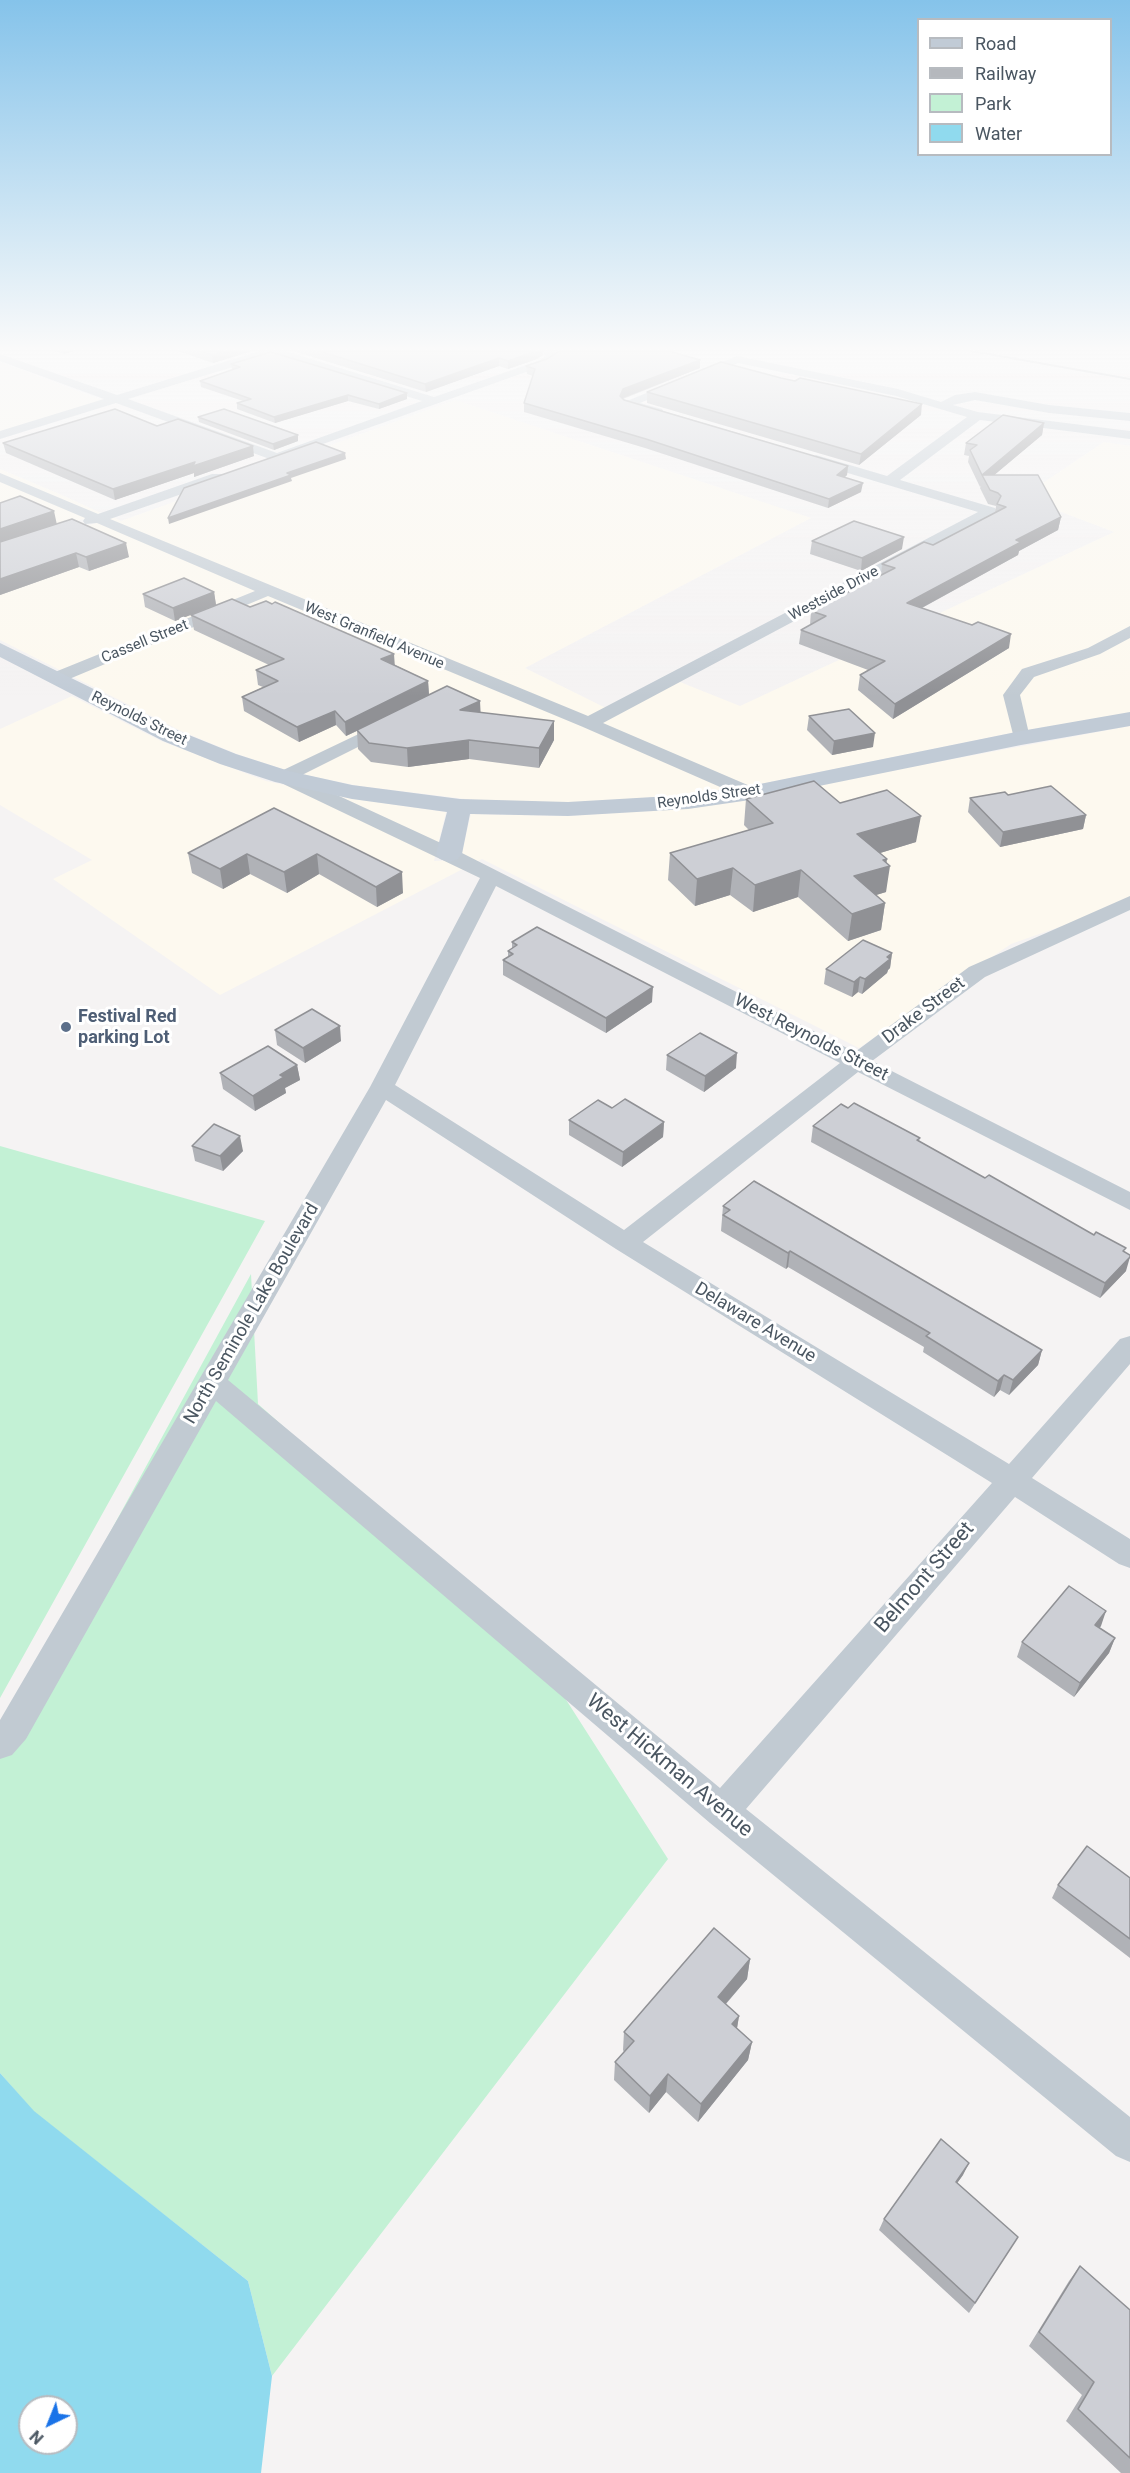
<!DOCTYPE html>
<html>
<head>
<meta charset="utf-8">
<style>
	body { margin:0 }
	#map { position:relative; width:1130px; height:2473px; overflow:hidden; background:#f5f3f3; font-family:Roboto,sans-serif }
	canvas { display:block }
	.legend { position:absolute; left:917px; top:18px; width:195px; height:138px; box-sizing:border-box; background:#fff; border:2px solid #b7bbc0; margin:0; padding:8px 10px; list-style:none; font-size:18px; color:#4a5661 }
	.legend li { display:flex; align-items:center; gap:12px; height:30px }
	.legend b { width:30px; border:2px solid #b7bbc0 }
	.north { position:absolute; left:18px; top:2395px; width:60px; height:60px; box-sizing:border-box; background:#fff; border:2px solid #b7bbc0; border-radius:50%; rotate:223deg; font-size:16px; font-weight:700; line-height:24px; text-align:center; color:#4a5661 }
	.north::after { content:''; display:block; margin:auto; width:21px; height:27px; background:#1a73e8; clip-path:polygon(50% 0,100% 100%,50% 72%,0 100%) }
</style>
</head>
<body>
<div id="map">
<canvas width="1130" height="2473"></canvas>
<ul class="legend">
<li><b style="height:8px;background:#c1cbd6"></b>Road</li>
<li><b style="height:8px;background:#b5b8bd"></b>Railway</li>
<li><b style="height:16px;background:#c3f1d5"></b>Park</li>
<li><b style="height:16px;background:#90daee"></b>Water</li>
</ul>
<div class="north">N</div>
</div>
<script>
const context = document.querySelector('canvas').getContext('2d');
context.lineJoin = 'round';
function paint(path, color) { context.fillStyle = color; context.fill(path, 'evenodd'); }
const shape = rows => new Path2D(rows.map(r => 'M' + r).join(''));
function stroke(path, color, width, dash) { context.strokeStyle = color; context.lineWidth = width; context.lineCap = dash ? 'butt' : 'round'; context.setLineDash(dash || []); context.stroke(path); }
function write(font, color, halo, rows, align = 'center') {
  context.font = font + ' Roboto,sans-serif'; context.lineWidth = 6; context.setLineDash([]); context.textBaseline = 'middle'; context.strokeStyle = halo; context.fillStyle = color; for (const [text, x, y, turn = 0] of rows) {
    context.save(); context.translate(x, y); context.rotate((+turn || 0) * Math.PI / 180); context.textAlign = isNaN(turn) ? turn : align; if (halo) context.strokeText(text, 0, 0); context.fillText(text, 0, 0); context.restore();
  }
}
paint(shape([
	[0,362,102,400,0,432],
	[455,400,811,518,525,668,612,711,665,676,740,706,1114,532,1022,497,1104,442,1130,446,1130,713,1016,732,746,787,686,795,569,803,474,800,359,786,292,772,237,754,181,731,0,640,0,556,113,517,121,521],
	[0,469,62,495,101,513,0,547],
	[72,696,161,741,266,781,347,798,446,812,434,861,460,860,471,814,567,816,691,808,1130,726,1130,902,1011,944,859,1048,482,859,220,995,53,879,92,860,0,805,0,729]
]), '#fdf9ef');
paint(shape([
	[0,1146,265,1221,0,1698],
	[251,1274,258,1404,531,1645,668,1859,272,2376,248,2281,33,2111,0,2073,0,1734]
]), '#c3f1d5');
paint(shape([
	[0,2073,34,2111,248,2281,272,2376,261,2473,0,2473],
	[30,2407,66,2407,66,2443,30,2443]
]), '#90daee');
paint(shape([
	[260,351,285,351,434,397,538,361,546,356,542,351,555,351,560,356,546,365,275,461,116,403,0,439,0,431,104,399,0,361,0,354,117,395,260,351],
	[272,355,422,401,277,453,128,399,272,355],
	[737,356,898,389,941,402,955,395,975,392,1049,405,1130,413,1130,421,1049,413,975,400,953,405,978,412,1130,431,1130,439,980,420,900,480,995,508,997,511,995,514,603,723,757,789,759,793,757,797,743,797,583,727,268,596,62,682,56,683,48,678,50,674,255,591,97,523,85,524,83,521,85,518,0,482,0,473,98,514,212,474,222,474,224,477,222,480,110,519,588,716,978,512,811,462,809,459,816,455,887,476,967,417,896,396,738,363,640,403,662,409,664,412,662,415,654,415,624,406,622,403,737,356],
	[1130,626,1130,638,1100,654,1034,677,1020,695,1030,738,1027,742,1015,742,1003,695,1022,669,1088,648,1130,626],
	[388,720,394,721,397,725,394,729,298,777,456,850,855,1052,969,967,1130,896,1130,910,985,977,872,1061,1130,1192,1130,1210,858,1072,643,1242,1009,1464,1120,1339,1130,1336,1130,1364,1032,1478,1130,1539,1130,1568,1119,1564,1015,1497,746,1809,1130,2117,1130,2162,1116,2156,710,1823,216,1401,26,1739,12,1755,0,1759,0,1720,370,1087,480,878,277,781,274,777,277,773,388,720],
	[496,886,840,1063,624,1230,395,1085,496,886],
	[386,1100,616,1249,992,1483,720,1788,228,1380,386,1100]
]), '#c1cad2');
paint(shape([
	[0,643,179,731,236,754,289,771,352,785,460,799,568,802,688,795,750,786,1021,731,1130,712,1130,726,1021,745,750,800,688,809,568,816,470,814,462,854,458,859,449,862,440,859,436,854,447,812,352,799,275,782,220,764,163,741,0,657,0,643]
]), '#c1cbd6');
stroke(shape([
	[971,351,1130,379]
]), '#b5b8bd', 2);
paint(shape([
	[54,351,75,351,64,354],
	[178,351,252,351,213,363],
	[293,351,543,351,543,355,537,359,508,369,499,366,426,392],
	[558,351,669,351,700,360,700,368,623,399,848,466,847,475,844,478,861,492,828,508,645,448,524,412,524,403,533,376,527,374,526,366,547,359],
	[231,364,407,399,379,409,348,401,275,423,237,409,237,403,243,401,201,387,200,381,233,370,232,370],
	[781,378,921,415,859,465,647,403,647,392],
	[198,417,298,441,274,450,199,422],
	[1044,423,1042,435,994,475,1061,517,1058,530,1019,551,1018,555,922,608,1009,648,893,719,858,690,860,675,868,670,799,644,801,630,810,625,811,611,881,575,882,564,933,545,995,513,996,506,988,504,980,488,981,486,980,487,968,462,969,456,964,455,966,443],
	[157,426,254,456,194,477,194,473,115,500,6,453,3,443],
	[0,503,57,524,129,557,89,571,79,567,0,595],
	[812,541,902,549,861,571,810,554],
	[214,592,216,605,175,621,145,607,143,594],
	[250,607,395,665,428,681,429,694,480,712,554,740,539,768,469,759,408,767,371,762,358,749,357,731,346,736,336,725,299,742,244,711,242,697,263,687,258,685,256,670,269,665,194,630,191,615],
	[809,716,873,747,832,755,807,730],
	[1008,795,1086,815,1083,829,1000,847,968,812,970,798],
	[746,799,840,803,916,842,880,853,887,863,886,892,876,895,885,903,881,930,848,941,798,897,753,912,730,895,695,906,668,880,670,853,749,830,744,825],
	[274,808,403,893,377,907,319,874,287,893,250,874,223,889,192,873,188,853],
	[512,942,652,1002,606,1033,503,975,503,960,508,957,508,951,512,948],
	[892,953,890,968,888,970,887,973,862,994,858,992,852,997,824,984,826,969],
	[275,1030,341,1041,305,1063,277,1045],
	[667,1055,736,1068,704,1092,666,1070],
	[297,1065,300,1080,285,1088,286,1093,255,1111,223,1089,220,1073],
	[612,1108,664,1122,663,1137,622,1167,569,1135,569,1120],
	[848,1108,920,1138,919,1141,985,1178,1125,1252,1126,1271,1100,1298,811,1142,813,1126],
	[192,1146,243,1151,223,1171,195,1161],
	[723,1206,1042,1350,1038,1365,1009,1395,1000,1390,994,1397,923,1352,924,1347,788,1267,786,1269,721,1231],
	[1101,1626,1099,1628,1115,1638,1109,1653,1074,1697,1017,1657,1022,1642],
	[1130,1878,1130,1958,1052,1898,1058,1885],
	[750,1959,747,1979,726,2004,739,2016,737,2028,752,2042,748,2060,698,2122,666,2092,649,2113,614,2080,615,2062,624,2052,623,2050,624,2032],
	[963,2175,957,2183,1018,2237,969,2313,879,2230,884,2219],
	[1080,2266,1130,2310,1130,2473,1121,2473,1066,2421,1082,2395,1029,2346,1069,2281]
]), '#b0b2b7');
paint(shape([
	[63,351,75,351,64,354],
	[224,351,252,351,213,363,212,355],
	[536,351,543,351,543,355,537,359,508,369,508,361],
	[499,358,499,366,426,392,425,384],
	[700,360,700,368,623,398,620,404,620,396,623,389],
	[407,393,407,399,379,409,379,404],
	[348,395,348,401,275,423,274,417],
	[922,404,921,415,859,465,861,454],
	[1044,423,1042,435,986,482,982,475,980,487,982,475],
	[298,435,298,441,274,450,273,444],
	[253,446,254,456,194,477,194,473,115,500,113,489,195,462],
	[345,453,346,459,291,478,292,481,169,524,168,518,287,473],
	[848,466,847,475,836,485,837,475],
	[863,483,861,492,828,508,829,499],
	[54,511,57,525,0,545,0,529],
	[1061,517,1058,530,1019,551,1018,555,905,617,907,603,1016,540],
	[904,537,902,549,861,571,862,558],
	[126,543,129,557,89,571,86,557],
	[76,553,79,567,0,595,0,579],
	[214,592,216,605,175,621,173,608],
	[1011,634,1009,648,893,719,895,704],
	[394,654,395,668,381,659],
	[428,681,429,696,346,736,345,722],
	[480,701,481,720,460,710],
	[335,711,336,725,299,742,297,727],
	[554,721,554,740,539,768,539,748],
	[875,733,873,747,832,755,834,741],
	[469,740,469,759,408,767,407,748],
	[1086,815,1083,829,1000,847,1003,832],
	[921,816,916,842,854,861,857,834],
	[247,854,250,874,223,889,220,869],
	[317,854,319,874,287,893,284,872],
	[887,859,886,867,890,866,886,892,850,903,854,876],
	[733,868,730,895,695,906,697,879],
	[801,870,798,897,753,912,755,885],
	[402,872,403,893,377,907,376,887],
	[885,903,881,930,848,941,852,914],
	[892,953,890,968,888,970,887,973,862,994,865,979],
	[860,977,858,992,852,997,854,982],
	[653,987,652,1002,606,1033,606,1018],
	[340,1026,341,1041,305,1063,303,1048],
	[737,1053,736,1068,704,1092,705,1076],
	[297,1065,300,1080,285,1088,286,1093,255,1111,253,1096,280,1075],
	[664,1122,663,1137,622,1167,623,1152],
	[240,1136,243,1151,223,1171,220,1156],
	[790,1251,788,1267,786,1269,788,1253],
	[1130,1257,1126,1271,1100,1298,1105,1283],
	[1042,1350,1038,1365,1009,1395,1013,1380],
	[1004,1375,1000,1390,994,1397,998,1381],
	[1106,1611,1101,1626,1089,1640,1095,1625],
	[1115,1638,1109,1653,1074,1697,1080,1683],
	[750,1959,747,1979,715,2016,718,1997],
	[739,2016,736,2034,732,2024],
	[752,2042,748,2060,698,2122,701,2104],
	[668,2074,666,2092,649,2113,650,2096],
	[969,2163,963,2175,950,2193,956,2182]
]), '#909195');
const building = shape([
	[201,351,224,351,212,355,201,351],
	[319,351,536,351,508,361,499,358,425,384,319,351],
	[559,351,669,351,700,360,623,389,620,396,624,400,848,466,837,475,863,483,829,499,646,439,524,403,535,369,526,366,547,359,559,351],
	[271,352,407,393,379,404,348,395,274,417,237,403,251,399,200,381,240,367,231,364,271,352],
	[721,362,781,378,795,381,800,378,922,404,861,454,647,392,721,362],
	[115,409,157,426,178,419,253,446,193,466,195,462,113,489,3,443,115,409],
	[224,409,298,435,273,444,198,417,224,409],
	[1003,415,1044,423,982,475,970,450,977,445,966,443,1003,415],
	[316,442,345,453,287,473,291,475,168,518,184,488,316,442],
	[982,475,1038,475,1061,517,1016,540,1021,542,907,603,972,625,978,622,1011,634,895,704,860,675,885,661,801,630,826,616,811,611,895,568,882,564,924,542,933,545,1006,507,997,504,1001,496,998,493,990,490,982,475],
	[20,496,54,511,0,529,0,503,20,496],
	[72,519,126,543,86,557,76,553,0,579,0,542,72,519],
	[854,521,904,537,862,558,812,541,854,521],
	[184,578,214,592,173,608,143,594,184,578],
	[232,599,250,607,266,601,272,604,275,602,394,654,381,659,428,681,345,722,335,711,297,727,242,697,278,681,256,670,284,659,191,615,232,599],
	[447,686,480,701,460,710,554,721,539,748,469,740,407,748,369,743,357,730,447,686],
	[849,709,875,733,834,741,809,716,849,709],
	[814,781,840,803,887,790,921,816,857,834,887,859,883,860,890,866,854,876,885,903,852,914,801,870,755,885,733,868,697,879,670,853,773,823,746,799,814,781],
	[1051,786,1086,815,1003,832,970,798,1005,792,1008,795,1051,786],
	[274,808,402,872,376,887,317,854,284,872,247,854,220,869,188,853,274,808],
	[537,927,653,987,606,1018,503,960,513,954,508,951,517,945,512,942,537,927],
	[863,940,892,953,887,957,890,959,865,979,860,977,854,982,826,969,863,940],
	[312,1009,340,1026,303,1048,275,1030,312,1009],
	[700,1033,737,1053,705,1076,667,1055,700,1033],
	[268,1046,297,1065,280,1075,284,1077,253,1096,220,1073,268,1046],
	[625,1099,664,1122,623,1152,569,1120,598,1100,612,1108,625,1099],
	[854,1103,920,1138,917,1140,985,1178,989,1175,1094,1235,1096,1232,1126,1248,1123,1251,1130,1255,1130,1257,1105,1283,813,1126,841,1104,848,1108,854,1103],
	[214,1124,240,1136,220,1156,192,1146,214,1124],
	[754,1181,1042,1350,1013,1380,1004,1375,998,1381,926,1336,930,1333,790,1251,788,1253,723,1215,730,1210,723,1206,754,1181],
	[1069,1586,1106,1611,1095,1625,1115,1638,1080,1683,1022,1642,1069,1586],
	[1087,1846,1130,1878,1130,1939,1058,1885,1087,1846],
	[714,1928,750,1959,718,1997,739,2016,732,2024,752,2042,701,2104,668,2074,650,2096,615,2062,634,2041,624,2032,714,1928],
	[941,2139,969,2163,956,2182,1018,2237,975,2303,884,2219,941,2139],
	[1080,2266,1130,2310,1130,2458,1078,2409,1094,2382,1039,2332,1080,2266]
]);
paint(building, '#cdcfd5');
stroke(building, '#909195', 1.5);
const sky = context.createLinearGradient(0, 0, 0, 697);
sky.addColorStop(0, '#85c3ea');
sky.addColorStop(0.5, '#fafafa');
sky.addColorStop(1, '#fafafa00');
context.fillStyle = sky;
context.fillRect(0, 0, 1130, 697);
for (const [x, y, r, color] of [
	[66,1027,6,"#5c6f8a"]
]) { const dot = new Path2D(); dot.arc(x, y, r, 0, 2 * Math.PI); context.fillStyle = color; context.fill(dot); stroke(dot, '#fff', 2); }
write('15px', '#4a5661', '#fff', [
	["Westside Drive",834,594,-28],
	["West Granfield Avenue",374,636,23],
	["Cassell Street",145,642,-22],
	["Reynolds Street",139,719,26],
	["Reynolds Street",709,797,-8]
]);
write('18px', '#4a5661', '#fff', [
	["Drake Street",924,1011,-37],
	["West Reynolds Street",811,1038,27],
	["North Seminole Lake Boulevard",252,1314,-60],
	["Delaware Avenue",755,1323,31]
]);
write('bold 18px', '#4e5e75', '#fff', [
	["Festival Red",78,1017],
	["parking Lot",78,1038]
], 'left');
write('21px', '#4a5661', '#fff', [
	["Belmont Street",925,1578,-49],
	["West Hickman Avenue",669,1766,40]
]);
</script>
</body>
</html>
